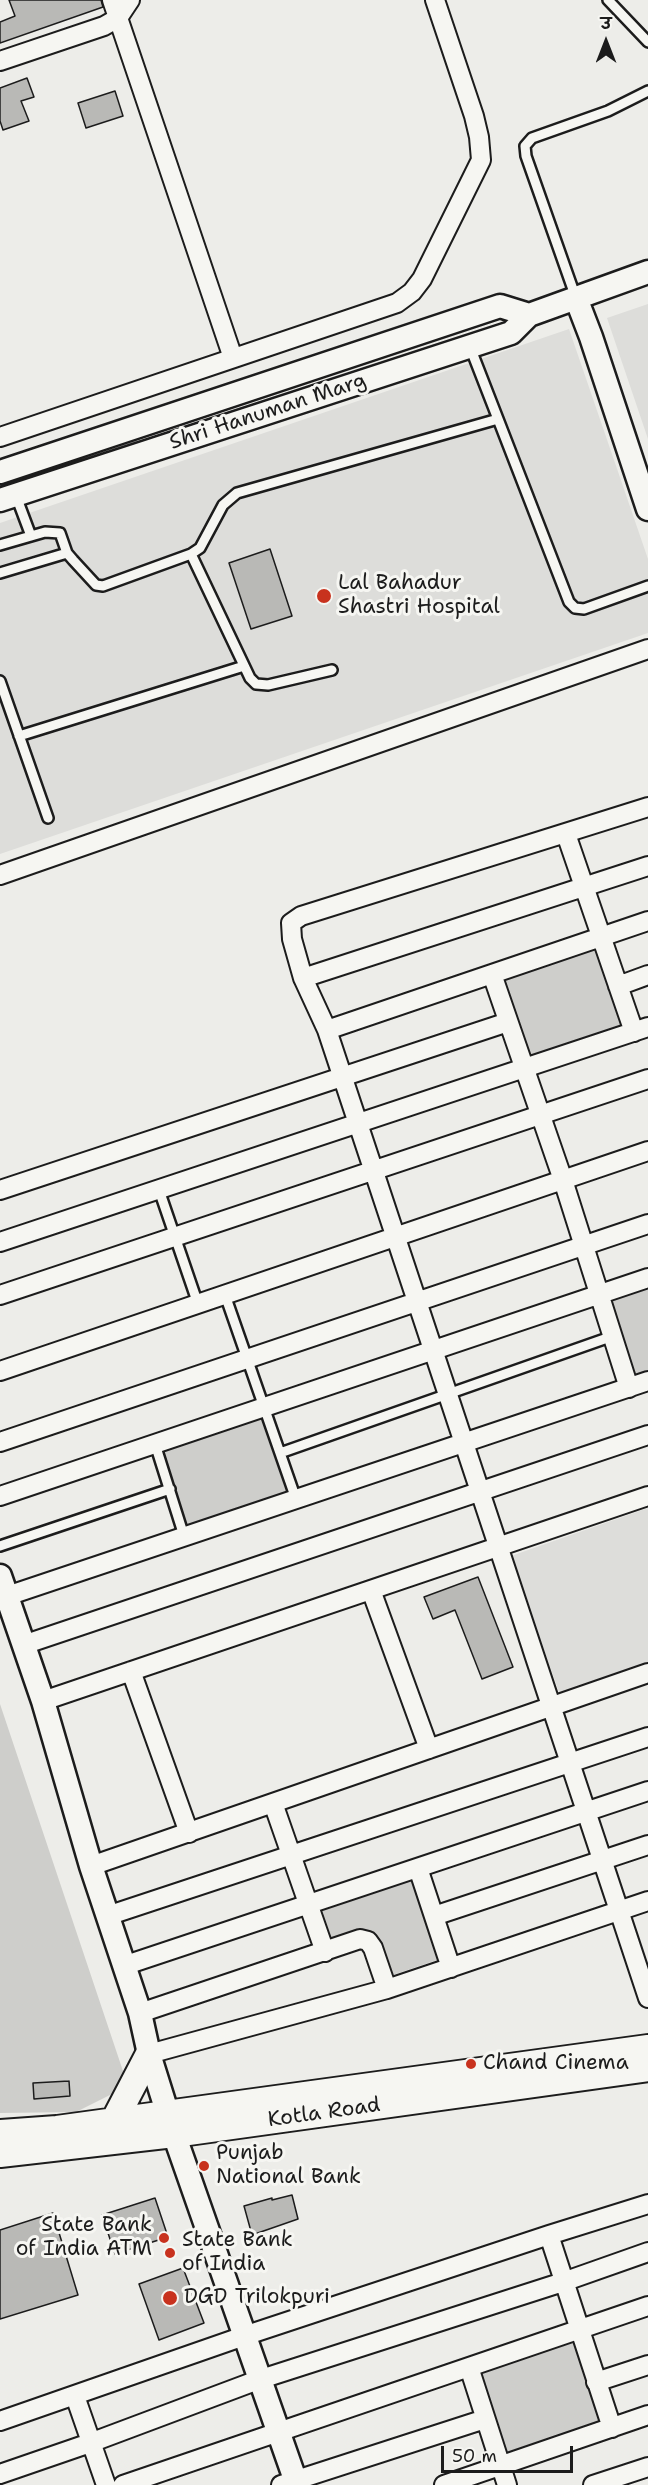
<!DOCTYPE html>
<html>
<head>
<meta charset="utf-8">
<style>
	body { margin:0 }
	#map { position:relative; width:648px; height:2485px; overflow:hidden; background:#edede9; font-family:"Shantell Sans","Playpen Sans Deva",sans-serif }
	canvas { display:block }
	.north { position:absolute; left:576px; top:12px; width:60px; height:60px; -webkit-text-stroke:4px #f6f6f2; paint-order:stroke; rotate:0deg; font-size:16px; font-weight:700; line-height:24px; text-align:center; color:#1c1c1c }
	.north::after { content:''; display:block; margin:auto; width:21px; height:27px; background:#1c1c1c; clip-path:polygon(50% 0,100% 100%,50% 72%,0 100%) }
	.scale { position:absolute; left:441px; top:2446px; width:132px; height:27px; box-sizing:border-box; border:3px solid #1c1c1c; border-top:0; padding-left:8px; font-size:18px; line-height:21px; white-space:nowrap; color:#1c1c1c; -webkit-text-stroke:4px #f6f6f2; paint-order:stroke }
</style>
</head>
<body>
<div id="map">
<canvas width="648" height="2485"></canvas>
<div class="north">उ</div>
<div class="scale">50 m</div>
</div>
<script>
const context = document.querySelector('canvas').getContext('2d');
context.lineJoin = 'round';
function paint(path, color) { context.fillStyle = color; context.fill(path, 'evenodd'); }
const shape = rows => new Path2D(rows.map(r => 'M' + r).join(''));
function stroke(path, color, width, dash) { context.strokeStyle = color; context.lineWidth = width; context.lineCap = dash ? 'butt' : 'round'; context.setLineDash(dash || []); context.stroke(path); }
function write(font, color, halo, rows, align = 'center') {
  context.font = font + ' "Shantell Sans",sans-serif'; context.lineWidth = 6; context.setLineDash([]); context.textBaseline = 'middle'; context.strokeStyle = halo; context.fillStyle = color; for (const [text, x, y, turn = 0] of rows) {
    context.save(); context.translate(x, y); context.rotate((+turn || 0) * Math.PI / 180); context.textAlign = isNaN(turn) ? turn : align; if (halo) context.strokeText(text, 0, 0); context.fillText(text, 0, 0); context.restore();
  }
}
paint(shape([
	[648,304,648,439,607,318],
	[569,329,648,559,648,633,0,854,0,523],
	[648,1508,648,1665,560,1695,511,1556]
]), '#ddddda');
paint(shape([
	[596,942,627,1030,527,1063,498,976],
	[648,1282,648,1374,634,1379,607,1296],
	[258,1411,289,1499,189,1532,160,1445],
	[0,1704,128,2086,76,2112,0,2113],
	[415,1875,443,1958,387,1977,372,1933,329,1947,316,1908],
	[573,2341,604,2428,504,2461,475,2374]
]), '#cececb');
const building = shape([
	[9,0,101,0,103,7,0,43,0,22,15,16,9,0],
	[27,78,34,97,21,101,29,121,3,130,0,121,0,88,27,78],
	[115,91,123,116,86,128,78,103,115,91],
	[270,549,292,616,251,629,229,563,270,549],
	[478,1577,513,1667,482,1679,455,1610,433,1619,424,1597,478,1577],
	[69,2081,70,2096,34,2099,33,2083,69,2081],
	[292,2195,298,2219,252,2235,244,2206,272,2198,272,2200,292,2195],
	[155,2198,168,2237,115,2254,102,2215,155,2198],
	[53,2213,78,2295,0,2319,0,2230,53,2213],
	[183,2268,204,2323,159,2340,139,2284,183,2268]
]);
paint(building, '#b9b9b6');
stroke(building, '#1c1c1c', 1.5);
const service = shape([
	[608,0,648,42],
	[576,298,526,156,525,146,532,138,608,111,648,91],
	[498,419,569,602,575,608,584,609,648,586],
	[16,496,31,536],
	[0,545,45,532,60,533,67,553,73,560,96,585,103,586,191,554,200,548,223,505,237,493,498,419,470,347],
	[191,554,250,678,256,684,268,685,332,670],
	[0,573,67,553],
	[0,681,48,818],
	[19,736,244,666],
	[159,1190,198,1304],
	[225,1295,296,1499],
	[155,1444,184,1536],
	[280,1453,613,1336],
	[0,1546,170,1489]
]);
const minor = shape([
	[112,0,233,358],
	[0,61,104,26,118,18,130,0],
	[0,437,397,303,412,292,422,279,481,160,479,137,474,116,435,0],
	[648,807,301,916,291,923,292,939,303,978,327,1030,648,1998],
	[566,834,634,1032],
	[0,875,648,649],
	[492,974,563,1180,629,1388],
	[303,978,648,866],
	[618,986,648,975],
	[327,1030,648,921],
	[0,1190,508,1022],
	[0,1242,648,1027],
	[0,1295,648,1079],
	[0,1371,648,1151],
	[0,1442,648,1224],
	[0,1496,648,1278],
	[371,1590,429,1749],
	[7,1596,648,1381],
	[23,1645,648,1435],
	[131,1671,189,1833],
	[43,1701,648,1496],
	[273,1803,325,1952],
	[91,1866,648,1673],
	[418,1868,451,1968],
	[107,1916,648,1737],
	[434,1916,648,1845],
	[123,1966,648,1791],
	[140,2013,360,1939,368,1941,373,1948,387,1989],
	[149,2054,387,1989,648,1901],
	[549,2235,612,2428],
	[469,2367,507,2485],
	[596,2382,648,2365],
	[75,2396,106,2485],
	[0,2421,244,2336,549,2235,648,2204],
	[0,2474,90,2443,258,2380,563,2282,648,2252],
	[123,2485,648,2306],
	[281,2485,485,2419],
	[444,2485,648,2415],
	[593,2485,648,2467]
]);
const tertiary = shape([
	[576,298,591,337,648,509],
	[0,472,500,306,529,315],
	[0,500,511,333,529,315,648,272],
	[0,1576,43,1701,91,1866,140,2013,149,2054,174,2134,297,2485]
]);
const secondary = shape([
	[114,2121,149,2054],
	[0,2133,57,2129,648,2048],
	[0,2154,174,2134,648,2068]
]);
stroke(service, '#1c1c1c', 14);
stroke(minor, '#1c1c1c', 22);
stroke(tertiary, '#1c1c1c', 27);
stroke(secondary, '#1c1c1c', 30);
stroke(service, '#f6f6f2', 9);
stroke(minor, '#f6f6f2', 18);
stroke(tertiary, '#f6f6f2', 22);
stroke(secondary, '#f6f6f2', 26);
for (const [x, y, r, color] of [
	[324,596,8,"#c8321e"],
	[471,2064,6,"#c8321e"],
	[204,2166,6,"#c8321e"],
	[164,2238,6,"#c8321e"],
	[170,2253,6,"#c8321e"],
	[170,2298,8,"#c8321e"]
]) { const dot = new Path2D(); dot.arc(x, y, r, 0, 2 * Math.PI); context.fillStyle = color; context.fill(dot); stroke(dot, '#f6f6f2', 2); }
write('21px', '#1c1c1c', '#f6f6f2', [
	["Shri Hanuman Marg",268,412,-18],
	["Kotla Road",324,2113,-8]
]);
write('21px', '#1c1c1c', '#f6f6f2', [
	["Lal Bahadur",338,584],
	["Shastri Hospital",338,608],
	["Chand Cinema",483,2064],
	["Punjab",216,2154],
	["National Bank",216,2178],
	["State Bank",152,2226,"right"],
	["of India ATM",152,2250,"right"],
	["State Bank",182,2241],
	["of India",182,2265],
	["DGD Trilokpuri",184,2298]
], 'left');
</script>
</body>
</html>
